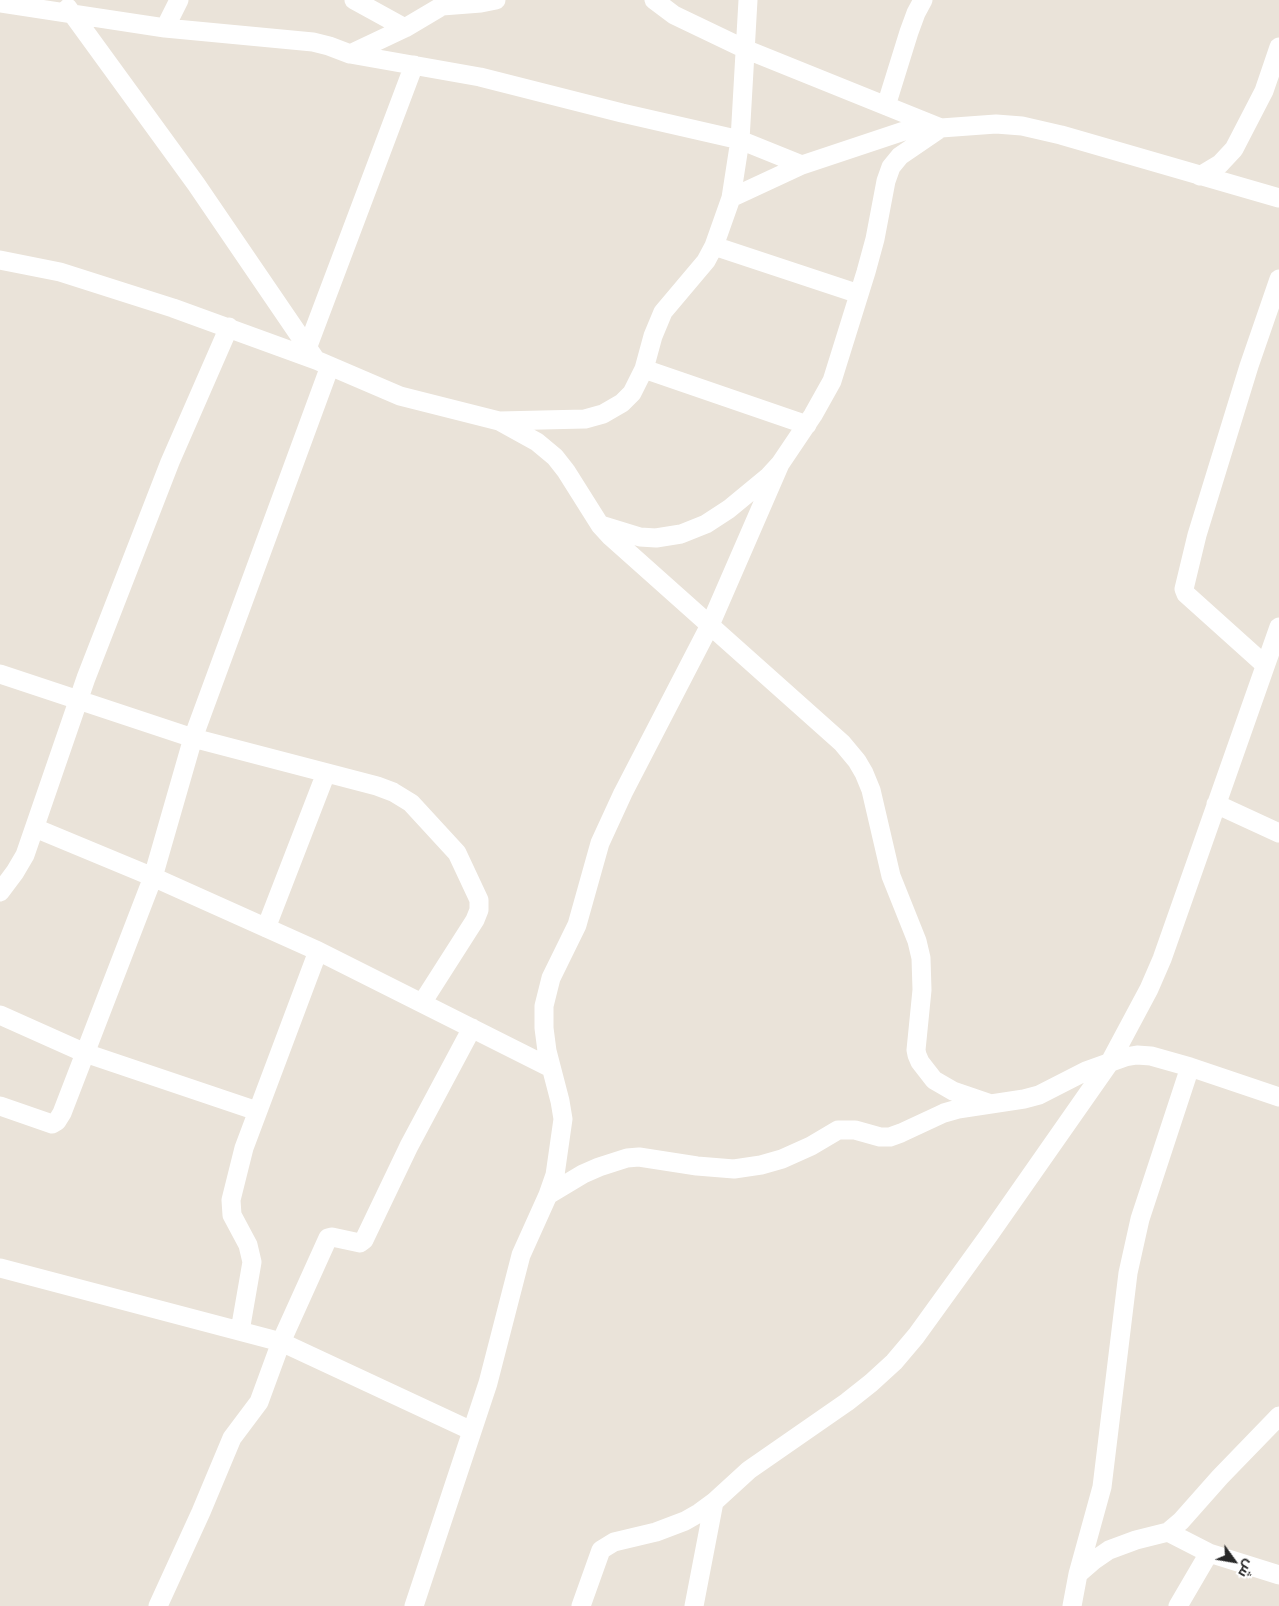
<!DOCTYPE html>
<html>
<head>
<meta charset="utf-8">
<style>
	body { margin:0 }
	#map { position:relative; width:1279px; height:1606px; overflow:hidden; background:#eae3d9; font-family:"Public Sans",Cairo,sans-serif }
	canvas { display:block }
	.north { position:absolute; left:1209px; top:1536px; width:50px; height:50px; -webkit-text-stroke:4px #fff; paint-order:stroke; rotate:122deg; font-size:14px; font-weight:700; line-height:20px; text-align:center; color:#282828 }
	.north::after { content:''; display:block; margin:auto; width:18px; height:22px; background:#282828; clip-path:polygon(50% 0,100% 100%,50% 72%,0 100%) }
</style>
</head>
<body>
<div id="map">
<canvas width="1279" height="1606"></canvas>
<div class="north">ش</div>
</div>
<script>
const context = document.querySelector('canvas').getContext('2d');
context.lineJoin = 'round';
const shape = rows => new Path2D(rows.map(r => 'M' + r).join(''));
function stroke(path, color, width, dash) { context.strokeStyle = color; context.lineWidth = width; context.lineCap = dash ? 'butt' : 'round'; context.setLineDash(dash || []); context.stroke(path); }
stroke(shape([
	[354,0,405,28],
	[654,0,674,15,745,49,941,128,996,124,1022,126,1061,135,1279,198],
	[0,3,165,28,313,42,329,46,350,54,480,77,622,113,740,140,802,165],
	[68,8,196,184,316,360],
	[165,28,179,0],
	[350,54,405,28,442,6,481,3,496,0],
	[886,106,909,32,916,13,923,0],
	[1200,176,1220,164,1234,149,1264,91,1279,47],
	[731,198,802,165,928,123],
	[714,246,859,294],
	[0,260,60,272,173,308,316,360,400,396,499,421,537,442,555,457,566,471,600,525,611,537,842,743,857,761,864,773,871,790,891,876,917,941,921,958,922,990,916,1050,917,1055,920,1062,934,1080,953,1091,991,1104],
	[308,346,414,65],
	[644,369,807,425],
	[499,421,585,419,603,414,622,403,632,393,644,369,653,336,663,312,706,261,714,246,731,198,740,140,748,0],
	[601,525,640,537,656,538,681,534,706,524,729,509,769,476,780,464,813,415,832,381,866,272,875,239,886,181,891,167,900,156,941,128],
	[1265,665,1186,594,1184,589,1197,535,1249,366,1279,279],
	[0,674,193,738,377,786,393,792,411,803,457,853,479,900,479,910,475,920,422,1003],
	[1216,804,1279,833],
	[35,828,153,877,318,951,551,1068],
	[0,892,15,872,25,855,86,678,170,462,229,327],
	[266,928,326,773],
	[0,1015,85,1053,257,1111],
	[0,1106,52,1124,57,1121,62,1113,153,877,193,738,330,366],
	[548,1195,583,1174,599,1167,627,1158,639,1157,697,1166,734,1169,761,1165,782,1159,811,1146,838,1130,855,1130,880,1137,890,1137,901,1133,944,1113,958,1109,1024,1099,1039,1095,1086,1071,1125,1057,1137,1055,1151,1056,1190,1067,1279,1097],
	[0,1268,281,1342,472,1431],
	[240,1331,252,1262,248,1245,232,1215,231,1200,244,1148,318,951],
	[1168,1532,1209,1553,1279,1575],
	[1078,1574,1093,1561,1109,1550,1136,1540,1168,1532,1181,1521,1220,1477,1279,1416],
	[158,1606,201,1512,232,1438,259,1402,281,1342,328,1238,332,1237,360,1243,364,1240,409,1146,472,1028],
	[414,1606,488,1383,521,1255,548,1195,555,1175,563,1119,560,1101,547,1051,544,1028,544,1006,551,978,577,925,600,843,623,793,710,625,780,464],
	[581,1606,601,1550,614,1542,656,1532,685,1521,699,1513,714,1502,749,1470,847,1402,871,1383,894,1362,916,1336,989,1235,1110,1062,1149,989,1162,959,1279,627],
	[694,1606,714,1502],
	[1072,1606,1078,1574,1102,1487,1128,1273,1140,1219,1190,1067],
	[1178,1606,1209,1553]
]), '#fff', 19);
</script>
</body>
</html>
